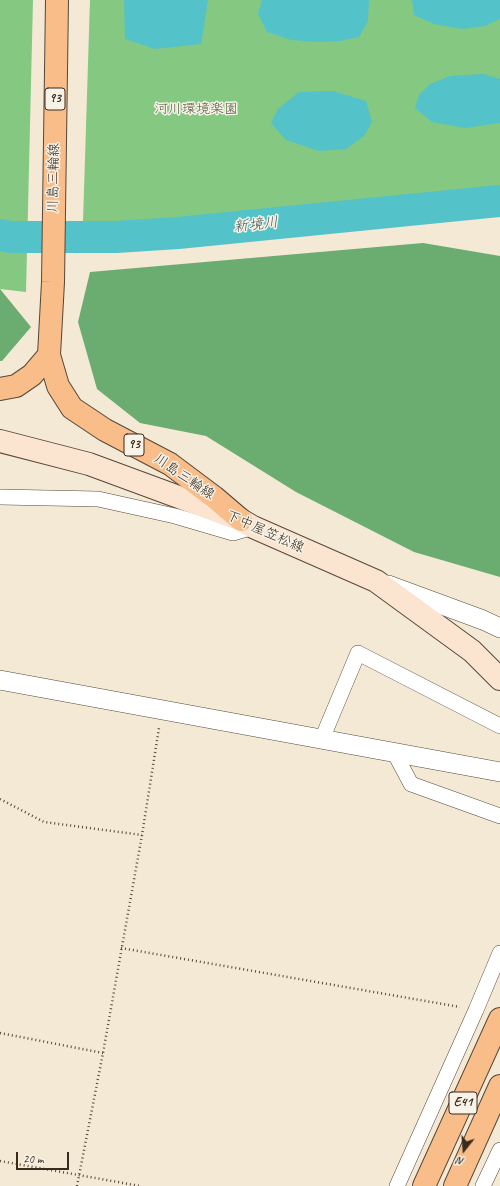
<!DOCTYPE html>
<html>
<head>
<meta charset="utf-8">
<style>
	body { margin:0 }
	#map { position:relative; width:500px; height:1186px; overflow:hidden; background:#f4e9d5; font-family:Caveat,sans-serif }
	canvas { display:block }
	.north { position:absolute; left:444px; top:1130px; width:40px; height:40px; -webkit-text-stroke:3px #f7f3e8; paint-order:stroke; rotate:197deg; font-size:11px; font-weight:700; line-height:16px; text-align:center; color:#3b2a1e }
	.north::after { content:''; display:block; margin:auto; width:14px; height:18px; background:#3b2a1e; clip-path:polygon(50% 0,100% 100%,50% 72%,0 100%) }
	.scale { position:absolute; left:16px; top:1152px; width:53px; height:18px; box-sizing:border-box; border:2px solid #3b2a1e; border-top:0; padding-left:5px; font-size:12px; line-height:14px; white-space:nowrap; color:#3b2a1e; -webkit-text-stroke:3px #f7f3e8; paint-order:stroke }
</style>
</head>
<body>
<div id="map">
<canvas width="500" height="1186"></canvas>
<div class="north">N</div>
<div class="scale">20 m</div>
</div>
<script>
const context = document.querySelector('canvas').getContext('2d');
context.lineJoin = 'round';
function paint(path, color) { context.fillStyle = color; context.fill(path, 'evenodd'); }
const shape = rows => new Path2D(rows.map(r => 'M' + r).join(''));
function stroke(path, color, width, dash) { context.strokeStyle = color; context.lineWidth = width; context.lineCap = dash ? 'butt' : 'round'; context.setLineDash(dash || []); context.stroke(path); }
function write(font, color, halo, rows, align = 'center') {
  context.font = font + ' Caveat,"Klee One",sans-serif'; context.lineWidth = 3; context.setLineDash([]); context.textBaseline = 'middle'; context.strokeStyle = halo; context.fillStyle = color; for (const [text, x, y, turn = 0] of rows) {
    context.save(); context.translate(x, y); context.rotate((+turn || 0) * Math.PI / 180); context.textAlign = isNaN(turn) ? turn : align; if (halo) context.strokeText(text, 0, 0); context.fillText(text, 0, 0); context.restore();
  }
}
paint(shape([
	[0,0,33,0,26,292,0,289],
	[90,0,500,0,500,194,279,211,123,226,83,222]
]), '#84c882');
paint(shape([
	[423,243,500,256,500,577,414,552,296,492,206,436,140,423,97,389,78,322,90,272],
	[0,289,31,327,2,361,0,361]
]), '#6bac70');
paint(shape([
	[124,0,208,0,201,44,155,49,125,39],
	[262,0,369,0,368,21,359,37,340,41,317,42,291,40,267,32,258,14],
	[412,0,500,0,500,19,485,26,462,29,434,24,414,15],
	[483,74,500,79,500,123,465,128,432,122,415,108,419,95,430,84,450,76],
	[333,91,366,101,372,122,364,136,346,149,319,151,286,140,271,123,278,109,299,92]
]), '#54c2c9');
stroke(shape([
	[0,235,10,237,116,237,178,233,500,201]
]), '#54c2c9', 32);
const minor = shape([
	[0,497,98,499,175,516,233,533,253,527],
	[322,739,358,653,500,726],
	[394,752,411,784,500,816],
	[397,1186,476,1010,500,953],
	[483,1186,500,1150]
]);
const tertiary = shape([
	[388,585,483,620,500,628],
	[0,680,500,772]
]);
const secondary = shape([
	[0,441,89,464,241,520,253,527,376,581,472,651,500,679]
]);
const primary = shape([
	[57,0,53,282,49,355,58,386,72,408,105,430,170,464,214,497,241,520],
	[0,389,16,386,32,375,49,355]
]);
const motorway = shape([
	[424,1186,500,1019],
	[455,1186,500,1086]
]);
stroke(minor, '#574739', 16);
stroke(tertiary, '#574739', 20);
stroke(secondary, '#574739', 24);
stroke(primary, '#574739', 24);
stroke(motorway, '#574739', 24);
stroke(shape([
	[0,799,44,822,142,835],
	[121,948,460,1007],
	[0,1033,103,1053],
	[0,1161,140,1186],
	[77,1186,103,1053,142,835,159,728]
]), '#574739', 2.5, [1, 3]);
stroke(minor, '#fff', 15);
stroke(tertiary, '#fff', 19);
stroke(secondary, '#fce5d0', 22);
stroke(primary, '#f8bd89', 22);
stroke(motorway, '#f8bd89', 22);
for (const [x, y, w] of [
	[55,99,20],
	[134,445,20],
	[463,1103,28]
]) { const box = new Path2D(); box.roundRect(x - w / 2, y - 11, w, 22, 3); context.fillStyle = '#f7f3e8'; context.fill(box); stroke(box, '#3b2a1e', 1); }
write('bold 13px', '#3b2a1e', null, [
	["93",55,99],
	["93",134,445],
	["E41",463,1103]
]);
write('14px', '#51593c', '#f7f3e8', [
	["河川環境楽園",196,109]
]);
write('14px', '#3b2a1e', '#f7f3e8', [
	["川島三輪線",54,178,-89],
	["川島三輪線",184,477,34],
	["下中屋笠松線",265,532,24]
]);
write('italic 15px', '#425851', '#f7f3e8', [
	["新境川",256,225,-6]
]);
</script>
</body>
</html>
